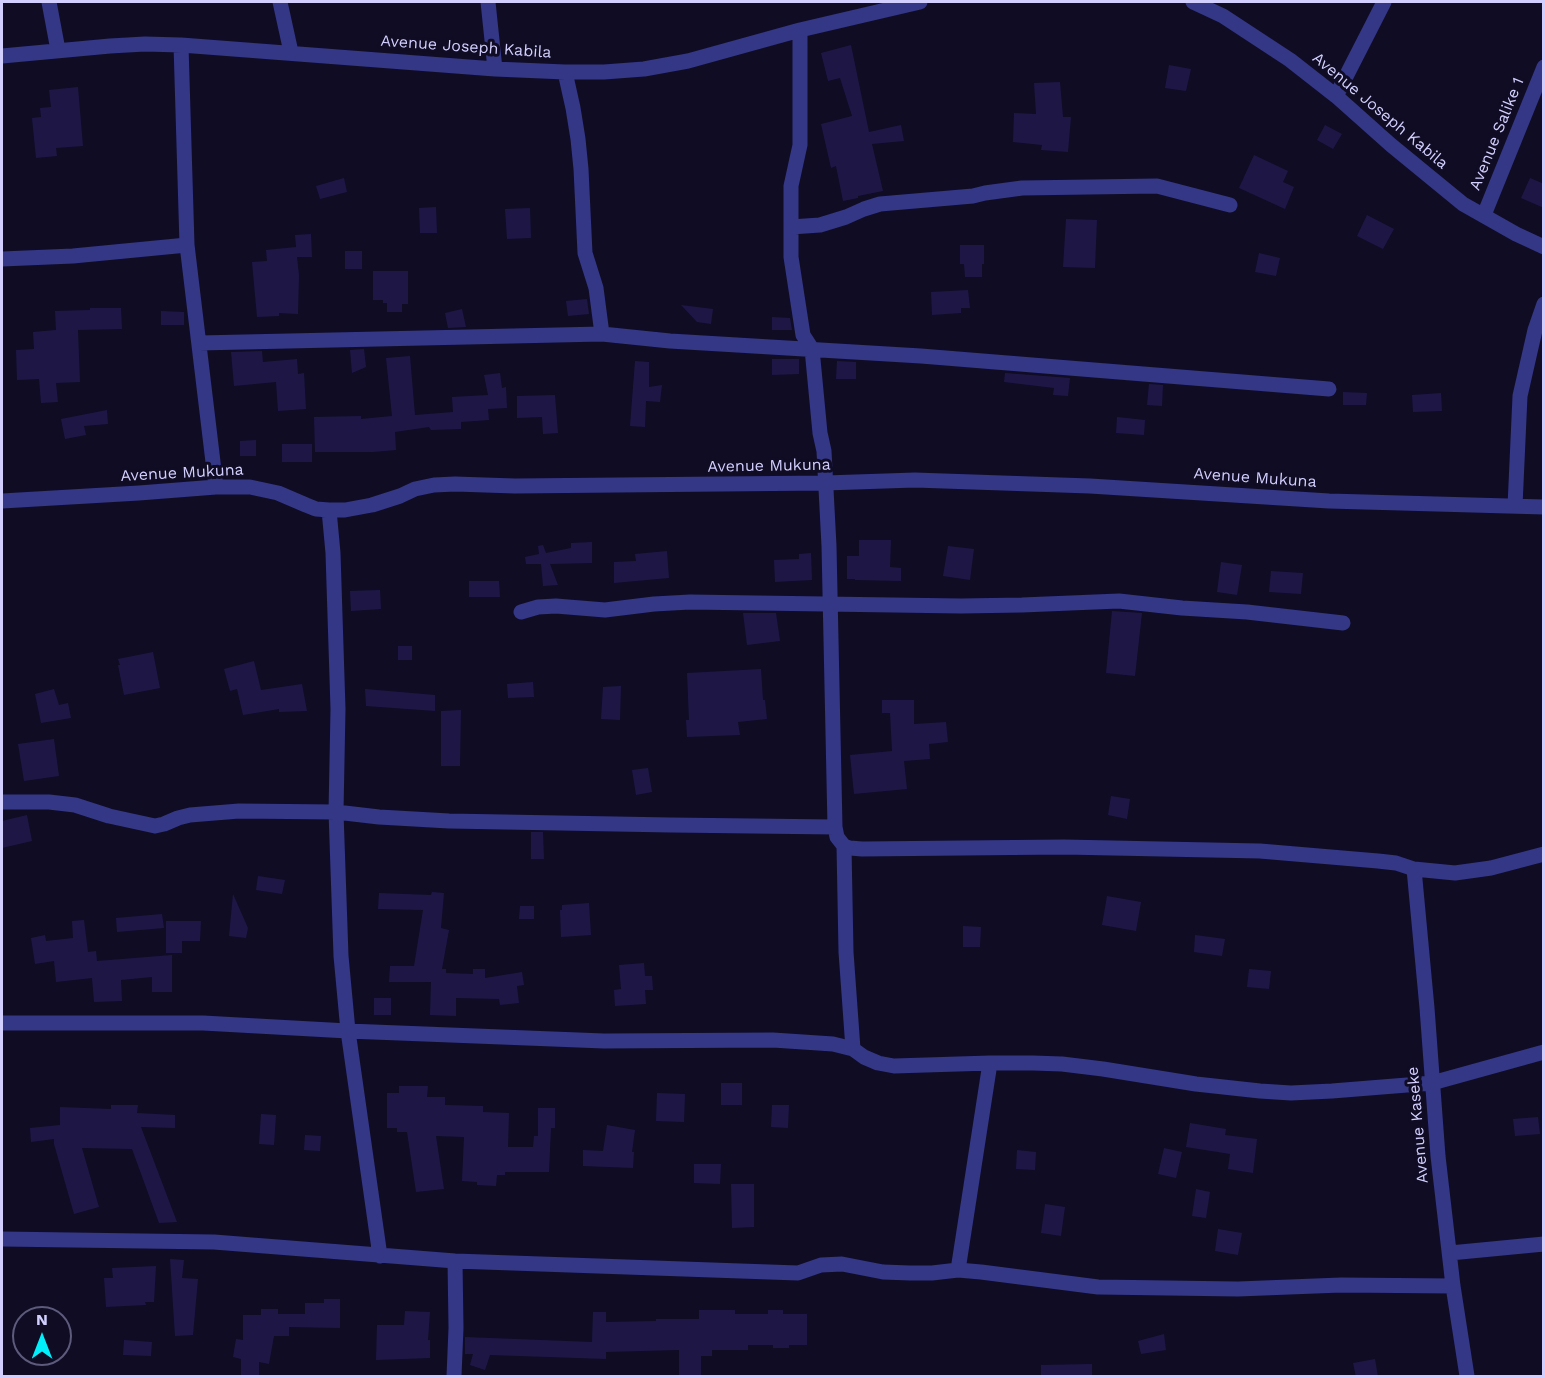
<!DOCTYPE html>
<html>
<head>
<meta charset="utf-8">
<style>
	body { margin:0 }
	#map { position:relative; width:1545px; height:1378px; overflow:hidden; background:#0f0c24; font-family:"Work Sans",sans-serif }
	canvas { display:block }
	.frame { position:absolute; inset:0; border:3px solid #d2cfff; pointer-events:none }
	.north { position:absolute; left:12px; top:1306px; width:60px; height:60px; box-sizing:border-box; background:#0f0c24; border:2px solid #5d5a7c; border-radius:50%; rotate:0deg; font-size:16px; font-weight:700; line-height:24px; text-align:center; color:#d2cfff }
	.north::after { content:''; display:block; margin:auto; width:21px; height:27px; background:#00effa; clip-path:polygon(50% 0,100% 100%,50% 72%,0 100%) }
</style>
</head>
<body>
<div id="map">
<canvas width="1545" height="1378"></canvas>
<div class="frame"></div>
<div class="north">N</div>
</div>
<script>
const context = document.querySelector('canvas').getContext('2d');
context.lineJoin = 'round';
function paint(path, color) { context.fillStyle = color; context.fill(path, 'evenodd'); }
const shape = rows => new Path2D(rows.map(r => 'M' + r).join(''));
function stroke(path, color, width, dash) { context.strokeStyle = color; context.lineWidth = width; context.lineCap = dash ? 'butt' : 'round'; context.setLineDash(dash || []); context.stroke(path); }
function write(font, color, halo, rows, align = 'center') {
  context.font = font + ' "Work Sans",sans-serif'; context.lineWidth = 6; context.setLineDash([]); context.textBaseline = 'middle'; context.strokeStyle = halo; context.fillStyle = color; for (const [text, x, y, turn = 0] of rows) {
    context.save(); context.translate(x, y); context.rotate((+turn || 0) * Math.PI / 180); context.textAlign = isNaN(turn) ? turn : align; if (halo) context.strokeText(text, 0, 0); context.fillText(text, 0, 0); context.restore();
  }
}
paint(shape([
	[851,45,869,132,901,125,904,141,872,144,883,191,858,196,858,198,843,201,836,166,831,168,821,124,852,116,840,78,828,81,821,53],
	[1169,65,1191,69,1186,91,1165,88],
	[1060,82,1063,117,1071,117,1068,152,1041,150,1042,145,1013,142,1014,113,1036,114,1034,83],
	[78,87,83,146,56,148,57,156,36,158,32,118,41,117,40,108,51,107,49,90],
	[1325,125,1342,134,1333,149,1317,140],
	[1254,155,1288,171,1283,182,1294,187,1285,209,1239,188],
	[344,178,347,192,320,199,316,186],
	[1530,178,1544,184,1544,208,1521,198],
	[436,207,437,233,420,233,419,208],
	[530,208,531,238,507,239,505,209],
	[1367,215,1394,229,1383,249,1357,236],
	[1066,219,1097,220,1095,268,1063,267],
	[311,234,312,257,297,257,299,275,298,314,279,313,279,316,257,317,252,262,267,261,266,250,296,247,295,235],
	[960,245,984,245,984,264,982,264,982,277,965,277,964,264,960,264],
	[345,251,362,251,362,269,345,269],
	[1259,253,1280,258,1276,276,1255,272],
	[373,271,408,271,408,304,402,304,402,312,387,312,387,303,383,303,383,300,373,300],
	[968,290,970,308,961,308,961,313,932,315,931,292],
	[587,299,589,314,568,316,566,301],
	[681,305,713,309,711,324,697,322],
	[90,308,121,308,122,329,78,330,80,382,56,383,58,402,41,403,39,379,17,380,16,350,34,349,33,332,56,330,55,311,90,310],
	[462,309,466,327,448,328,445,313],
	[161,311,184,312,184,325,161,325],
	[772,317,790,318,792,330,772,330],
	[364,349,366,367,352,373,350,350],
	[262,351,263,362,297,359,298,374,304,373,306,409,278,411,276,382,234,386,231,352],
	[410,356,415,415,453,412,452,397,488,395,484,375,500,373,502,388,506,387,507,408,488,409,489,420,461,422,461,429,431,430,429,427,395,432,396,450,373,452,315,452,314,417,361,416,361,419,392,416,386,358],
	[772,359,799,359,799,374,772,375],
	[635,361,649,362,649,387,662,385,660,402,646,401,645,427,630,426],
	[837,361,856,362,856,379,836,379],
	[1005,373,1070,378,1068,396,1053,395,1054,388,1004,382],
	[1149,384,1163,385,1162,406,1147,405],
	[1343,392,1367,393,1366,405,1343,405],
	[1441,393,1442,411,1413,412,1412,395],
	[555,395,558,433,543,434,542,417,517,418,517,396],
	[107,410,108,424,84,426,86,435,65,439,61,419],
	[1117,417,1145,420,1144,435,1116,433],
	[256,440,256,456,240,456,240,441],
	[282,444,312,444,312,462,282,462],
	[859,540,891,540,890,567,901,568,901,581,855,580,855,579,847,579,847,556,859,556],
	[592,542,592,563,550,564,558,585,543,586,541,564,526,564,525,557,539,554,538,546,543,545,546,553,571,548,571,543],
	[948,546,974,549,970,580,943,576],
	[667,551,669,578,614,583,614,562,636,561,635,554],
	[811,553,812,580,775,582,774,560,799,559,799,554],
	[1221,562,1242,565,1237,595,1217,592],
	[1271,571,1303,573,1301,594,1269,592],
	[469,581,499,581,500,597,469,597],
	[380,590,381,609,351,611,350,591],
	[1112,611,1142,613,1135,676,1106,673],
	[743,613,776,613,780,641,747,645],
	[398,646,412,646,412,660,398,660],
	[153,652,160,688,124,695,118,665,120,665,118,659],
	[254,661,261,690,302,684,307,711,279,712,279,709,243,715,237,689,230,691,224,669],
	[761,669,763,700,765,700,767,719,738,722,740,735,687,737,686,720,689,720,687,673],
	[533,682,534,697,508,698,507,684],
	[621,686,620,720,601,719,603,687],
	[54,689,59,705,68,703,71,718,41,723,35,694],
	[365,689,435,695,435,711,366,706],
	[882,700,914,700,914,724,946,722,948,742,929,744,930,759,904,761,907,789,854,794,850,755,892,751,890,713,882,713],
	[461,710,460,766,441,766,441,711],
	[54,739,59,776,24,781,18,744],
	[648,768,652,792,636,795,632,770],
	[1111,796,1130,799,1127,819,1108,815],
	[27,815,32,841,2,848,2,821],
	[531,832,543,832,544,859,531,859],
	[258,876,285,880,282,894,256,890],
	[432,892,444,893,441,928,449,930,442,969,446,969,446,973,473,974,473,969,485,969,485,978,522,972,524,985,517,986,519,1003,500,1005,499,999,456,998,456,1016,430,1015,431,982,389,982,390,966,414,966,423,910,378,909,379,893,431,895],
	[233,894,248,928,246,938,229,936],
	[1107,896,1141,902,1136,931,1102,925],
	[589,903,591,935,561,937,560,910,562,910,562,905],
	[520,906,534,906,534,919,519,919],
	[162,914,164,928,117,932,116,918],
	[84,920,88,952,96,951,97,961,172,955,172,992,152,992,152,977,121,980,122,1001,94,1002,92,978,56,982,54,961,35,964,31,938,45,935,46,941,73,938,72,921],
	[166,921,201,921,200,941,182,941,182,953,166,953],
	[963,926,981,927,980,947,963,947],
	[1195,935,1225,939,1222,956,1194,952],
	[644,963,645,976,652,976,653,990,645,990,646,1004,615,1006,614,990,621,989,619,965],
	[1249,969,1271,971,1269,989,1247,987],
	[374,998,391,998,391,1015,374,1015],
	[721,1083,742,1083,742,1105,721,1105],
	[399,1086,428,1086,427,1097,445,1097,445,1105,483,1106,483,1112,509,1113,508,1147,533,1147,534,1136,538,1136,538,1108,555,1108,555,1128,551,1128,549,1172,505,1172,505,1175,497,1175,496,1186,477,1185,477,1182,462,1181,464,1137,436,1136,444,1189,416,1192,407,1132,397,1132,397,1128,387,1128,387,1093,399,1093],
	[657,1093,685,1094,684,1122,656,1121],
	[111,1105,138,1105,137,1113,175,1115,175,1128,141,1127,177,1222,159,1223,132,1149,82,1148,99,1207,74,1214,54,1144,54,1139,31,1142,30,1128,60,1125,60,1107,111,1109],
	[772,1105,789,1105,788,1128,771,1127],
	[261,1114,276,1115,274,1145,259,1144],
	[1538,1117,1540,1134,1515,1136,1513,1119],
	[1190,1123,1226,1129,1225,1135,1257,1139,1253,1173,1228,1169,1230,1154,1186,1147],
	[607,1125,635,1130,632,1152,634,1152,633,1168,583,1166,583,1150,603,1151],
	[305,1135,321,1136,320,1151,304,1150],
	[1164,1148,1182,1152,1176,1178,1158,1174],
	[1017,1150,1036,1152,1035,1170,1016,1169],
	[694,1164,721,1164,720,1184,694,1183],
	[731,1184,754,1184,754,1227,732,1228],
	[1196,1189,1210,1192,1206,1218,1192,1216],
	[1045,1204,1065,1207,1061,1236,1041,1233],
	[1218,1229,1242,1233,1238,1255,1215,1251],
	[170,1259,184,1260,182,1278,198,1279,193,1335,175,1336],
	[156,1266,154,1302,145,1302,146,1305,106,1307,104,1278,113,1278,112,1268],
	[324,1299,340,1299,340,1328,289,1327,289,1336,274,1336,269,1364,259,1362,259,1377,241,1377,241,1359,233,1357,236,1339,243,1340,243,1315,261,1315,261,1309,278,1309,278,1314,305,1314,305,1303,324,1303],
	[699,1310,735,1310,735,1314,768,1314,768,1310,783,1310,783,1314,807,1314,807,1345,789,1345,789,1348,773,1348,773,1345,748,1345,748,1350,712,1350,712,1356,701,1356,701,1377,679,1377,679,1350,606,1352,606,1359,490,1355,485,1370,470,1365,473,1354,465,1354,465,1337,592,1342,593,1312,606,1312,606,1322,656,1321,656,1319,699,1319],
	[405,1311,430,1312,428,1340,430,1340,430,1358,376,1360,377,1325,404,1325],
	[1164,1334,1166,1350,1141,1354,1138,1341],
	[124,1340,152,1342,151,1356,123,1355],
	[1375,1359,1378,1377,1356,1377,1353,1363],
	[1092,1364,1092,1377,1041,1377,1041,1365]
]), '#1e1746');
stroke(shape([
	[49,2,58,50],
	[280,2,291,52],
	[488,2,495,69],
	[1193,2,1223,16,1290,60,1336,96,1391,145,1463,204,1516,234,1544,247],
	[800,30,800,145,791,186,791,257,803,335,812,349,820,433,824,451,829,546,835,827,837,837,844,846,846,952,853,1049],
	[181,45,187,245,216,487],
	[2,56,110,46,145,44,181,45,495,69,565,72,604,72,644,69,688,61,800,30,920,2],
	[565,72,573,108,578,139,581,169,585,253,596,288,602,334,670,341,921,356,1329,389],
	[1336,96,1384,2],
	[1484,215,1544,67],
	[791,227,820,225,846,217,864,209,880,204,973,196,985,193,1022,188,1157,186,1230,205],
	[2,259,73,256,187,245],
	[199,343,602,334],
	[2,501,139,493,216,487,250,487,278,493,306,505,316,509,329,510,345,510,372,505,400,496,415,489,434,485,455,484,515,486,825,483,915,480,1090,486,1329,501,1544,507],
	[1515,506,1520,396,1535,330,1544,304],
	[329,510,333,553,338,709,336,812,341,956,348,1031,380,1256],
	[521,612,538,607,556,606,605,610,654,604,690,602,961,606,1022,605,1119,601,1182,608,1247,612,1343,623],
	[2,802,49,802,75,805,109,816,155,826,164,824,178,818,190,815,239,811,336,812,379,817,449,821,671,825,835,827],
	[844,846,850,848,862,849,1064,847,1260,851,1378,861,1396,863,1414,869,1455,873,1491,868,1544,854],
	[1414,869,1427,1008,1438,1156,1453,1286,1467,1376],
	[2,1023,203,1023,348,1031,604,1041,773,1040,833,1044,853,1049,864,1057,878,1063,894,1066,990,1063,1033,1063,1062,1064,1103,1069,1196,1084,1260,1091,1291,1093,1332,1091,1432,1083,1544,1052],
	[2,1239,214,1242,455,1261,798,1273,821,1265,842,1264,883,1272,910,1273,932,1273,958,1270,981,1272,1098,1287,1238,1289,1341,1285,1453,1286],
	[1450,1253,1544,1244],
	[958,1270,990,1063],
	[454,1376,456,1328,455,1261]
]), '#343686', 15);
write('16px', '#d2cfff', '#0f0c24', [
	["Avenue Joseph Kabila",466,47,4],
	["Avenue Joseph Kabila",1380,111,40],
	["Avenue Salike 1",1497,134,-68],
	["Avenue Mukuna",769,466,-1],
	["Avenue Mukuna",182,473,-3],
	["Avenue Mukuna",1255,478,4],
	["Avenue Kaseke",1418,1125,-95]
]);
</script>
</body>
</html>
